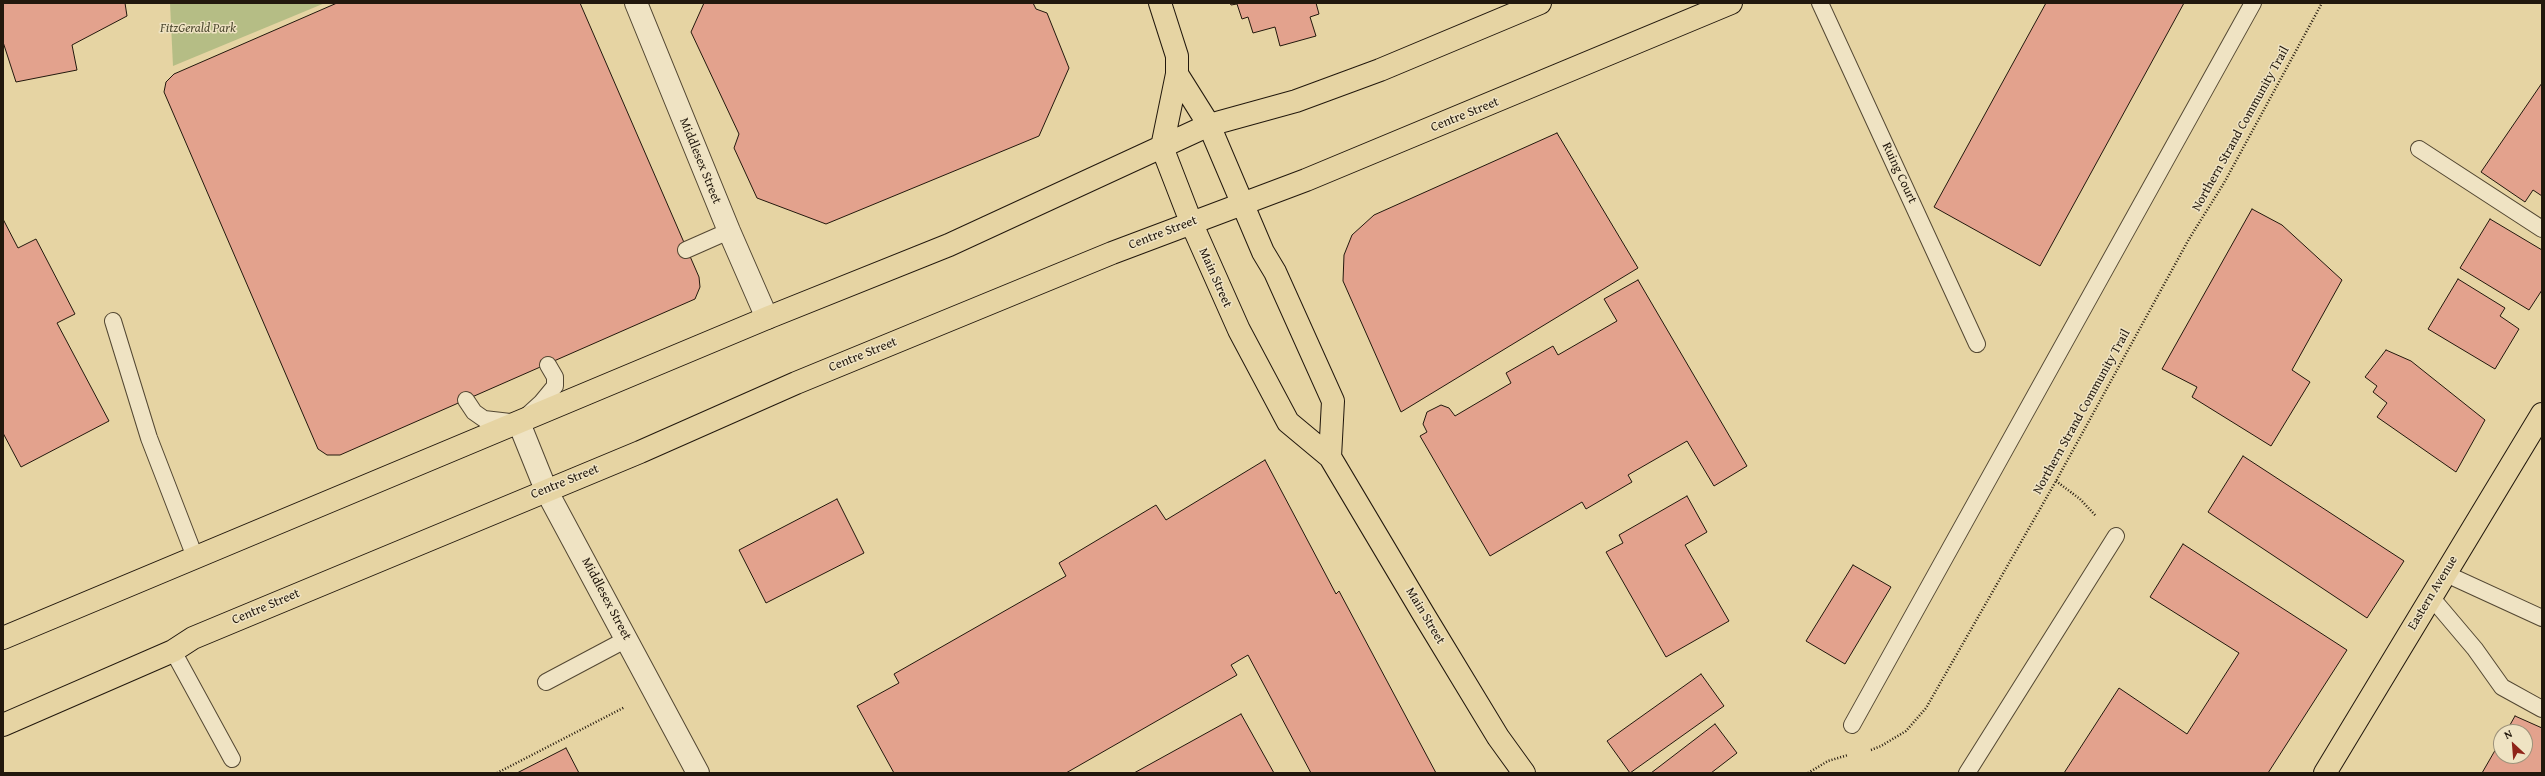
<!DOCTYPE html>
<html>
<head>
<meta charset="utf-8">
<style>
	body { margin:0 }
	#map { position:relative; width:2545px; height:776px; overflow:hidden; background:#e6d4a3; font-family:"Gentium Book Plus",serif }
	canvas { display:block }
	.frame { position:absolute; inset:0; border:4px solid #22180d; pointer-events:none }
	.north { position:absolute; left:2493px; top:724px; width:40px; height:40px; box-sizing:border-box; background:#efe3c3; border:1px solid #9d927a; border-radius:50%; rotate:334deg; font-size:11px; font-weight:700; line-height:16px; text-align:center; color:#22180d }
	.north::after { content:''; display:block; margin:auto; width:14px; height:18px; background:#8f2418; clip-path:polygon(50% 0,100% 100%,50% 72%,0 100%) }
</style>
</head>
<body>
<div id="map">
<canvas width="2545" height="776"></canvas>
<div class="frame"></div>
<div class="north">N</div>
</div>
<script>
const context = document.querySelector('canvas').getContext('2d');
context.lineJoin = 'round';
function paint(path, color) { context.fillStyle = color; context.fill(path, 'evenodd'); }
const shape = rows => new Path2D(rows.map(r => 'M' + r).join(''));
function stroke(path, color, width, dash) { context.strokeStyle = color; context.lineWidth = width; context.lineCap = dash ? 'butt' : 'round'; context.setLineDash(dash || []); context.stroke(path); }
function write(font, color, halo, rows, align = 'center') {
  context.font = font + ' "Gentium Book Plus",serif'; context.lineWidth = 3; context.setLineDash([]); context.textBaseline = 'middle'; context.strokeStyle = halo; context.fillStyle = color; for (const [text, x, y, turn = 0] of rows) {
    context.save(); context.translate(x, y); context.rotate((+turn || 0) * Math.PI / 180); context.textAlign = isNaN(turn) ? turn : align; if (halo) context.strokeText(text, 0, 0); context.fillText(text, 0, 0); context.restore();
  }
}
paint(shape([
	[170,3,325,3,173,66]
]), '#b5bd85');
const building = shape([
	[3,3,125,3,127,16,72,45,77,70,16,82,3,42,3,3],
	[337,3,580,3,699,277,700,287,695,299,340,455,327,455,318,449,164,92,166,82,174,74,337,3],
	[704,3,1033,3,1036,9,1047,13,1069,68,1039,136,826,224,757,198,734,148,739,134,691,32,704,3],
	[1230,3,1316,3,1319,14,1310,17,1316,36,1280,46,1275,27,1253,33,1248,17,1242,19,1237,4,1231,5,1230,3],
	[2046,3,2184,3,2040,266,1934,207,2046,3],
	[2542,83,2542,196,2533,190,2525,202,2481,172,2542,83],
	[1557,133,1638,268,1401,412,1343,281,1344,255,1352,235,1374,215,1557,133],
	[2252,209,2282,225,2342,280,2292,370,2310,382,2271,446,2192,397,2197,387,2162,369,2252,209],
	[3,219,18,248,36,239,75,314,57,323,109,421,21,467,3,433,3,219],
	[2490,219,2542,250,2542,290,2529,310,2460,268,2490,219],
	[2458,279,2505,308,2500,316,2519,329,2495,369,2428,329,2458,279],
	[1638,280,1747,466,1714,486,1687,441,1628,475,1632,482,1586,509,1582,502,1490,556,1420,436,1427,432,1423,424,1427,412,1441,405,1449,408,1455,416,1511,383,1506,373,1553,346,1558,355,1617,321,1604,299,1638,280],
	[2386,350,2411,361,2485,420,2456,472,2377,417,2387,403,2373,392,2377,386,2365,377,2386,350],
	[2243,456,2404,561,2367,618,2208,512,2243,456],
	[1265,460,1336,594,1339,591,1436,773,1311,773,1248,655,1231,665,1237,675,1066,773,894,773,857,706,899,683,894,674,1066,576,1059,563,1156,505,1166,520,1265,460],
	[1687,496,1707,532,1685,545,1729,621,1666,657,1606,552,1623,543,1619,535,1687,496],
	[837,499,864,553,766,603,739,550,837,499],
	[2183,544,2347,650,2268,773,2064,773,2119,688,2187,734,2239,653,2150,597,2183,544],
	[1853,565,1891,587,1845,664,1806,641,1853,565],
	[1701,674,1724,706,1630,773,1607,741,1701,674],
	[1241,714,1274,773,1134,773,1241,714],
	[2515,716,2542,728,2542,773,2482,773,2501,740,2501,756,2525,756,2525,732,2506,732,2515,716],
	[1715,724,1737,753,1711,773,1651,773,1715,724],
	[566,748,579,773,517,773,566,748]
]);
paint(building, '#e3a28d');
stroke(building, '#22180d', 1);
const service = shape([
	[1820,3,1977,344],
	[2419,149,2542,229],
	[686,250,729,231],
	[113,321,149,438,195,557],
	[466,400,474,412,484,419,519,423,541,403,555,386,555,377,548,365],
	[2444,573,2542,618],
	[2431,597,2475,649,2502,687,2542,709],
	[173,651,232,759],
	[546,682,627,639],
	[1852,725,2253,3],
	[1967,773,2116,536]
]);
const tertiary = shape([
	[636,3,729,231,767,318],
	[519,423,546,490,698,773]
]);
const primary = shape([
	[1160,3,1177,56,1177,74,1162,147,1191,222,1239,330,1288,422,1330,457,1424,615,1498,737,1524,773],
	[1177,74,1209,125,1263,252,1275,272,1333,401,1330,457],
	[3,638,767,318,949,245,1209,125,1296,101,1380,70,1540,3],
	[3,725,173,651,193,638,640,452,796,383,1112,253,1306,180,1731,3],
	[2325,773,2542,414]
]);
stroke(service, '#534732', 18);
stroke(tertiary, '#534732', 24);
stroke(primary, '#22180d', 24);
stroke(shape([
	[2056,481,2080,499,2096,516],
	[1871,750,1881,746,1906,731,1926,708,2056,481,2189,239,2224,183,2322,3],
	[497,773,625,707],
	[1808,773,1828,761,1848,755]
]), '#22180d', 2.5, [1, 2]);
stroke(service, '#efe3c3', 16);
stroke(tertiary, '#efe3c3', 22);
stroke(primary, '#e6d4a3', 22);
write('italic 13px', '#4e4a31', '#efe3c3', [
	["FitzGerald Park",198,29]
]);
write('13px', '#22180d', '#efe3c3', [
	["Centre Street",1465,115,-22],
	["Northern Strand Community Trail",2241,129,-61],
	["Middlesex Street",700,161,68],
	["Ruing Court",1899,173,65],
	["Centre Street",1163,233,-21],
	["Main Street",1215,278,66],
	["Centre Street",863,355,-22],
	["Northern Strand Community Trail",2082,412,-61],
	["Centre Street",565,482,-22],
	["Eastern Avenue",2433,593,-59],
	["Middlesex Street",606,599,62],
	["Centre Street",266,607,-23],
	["Main Street",1425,616,59]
]);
</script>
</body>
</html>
